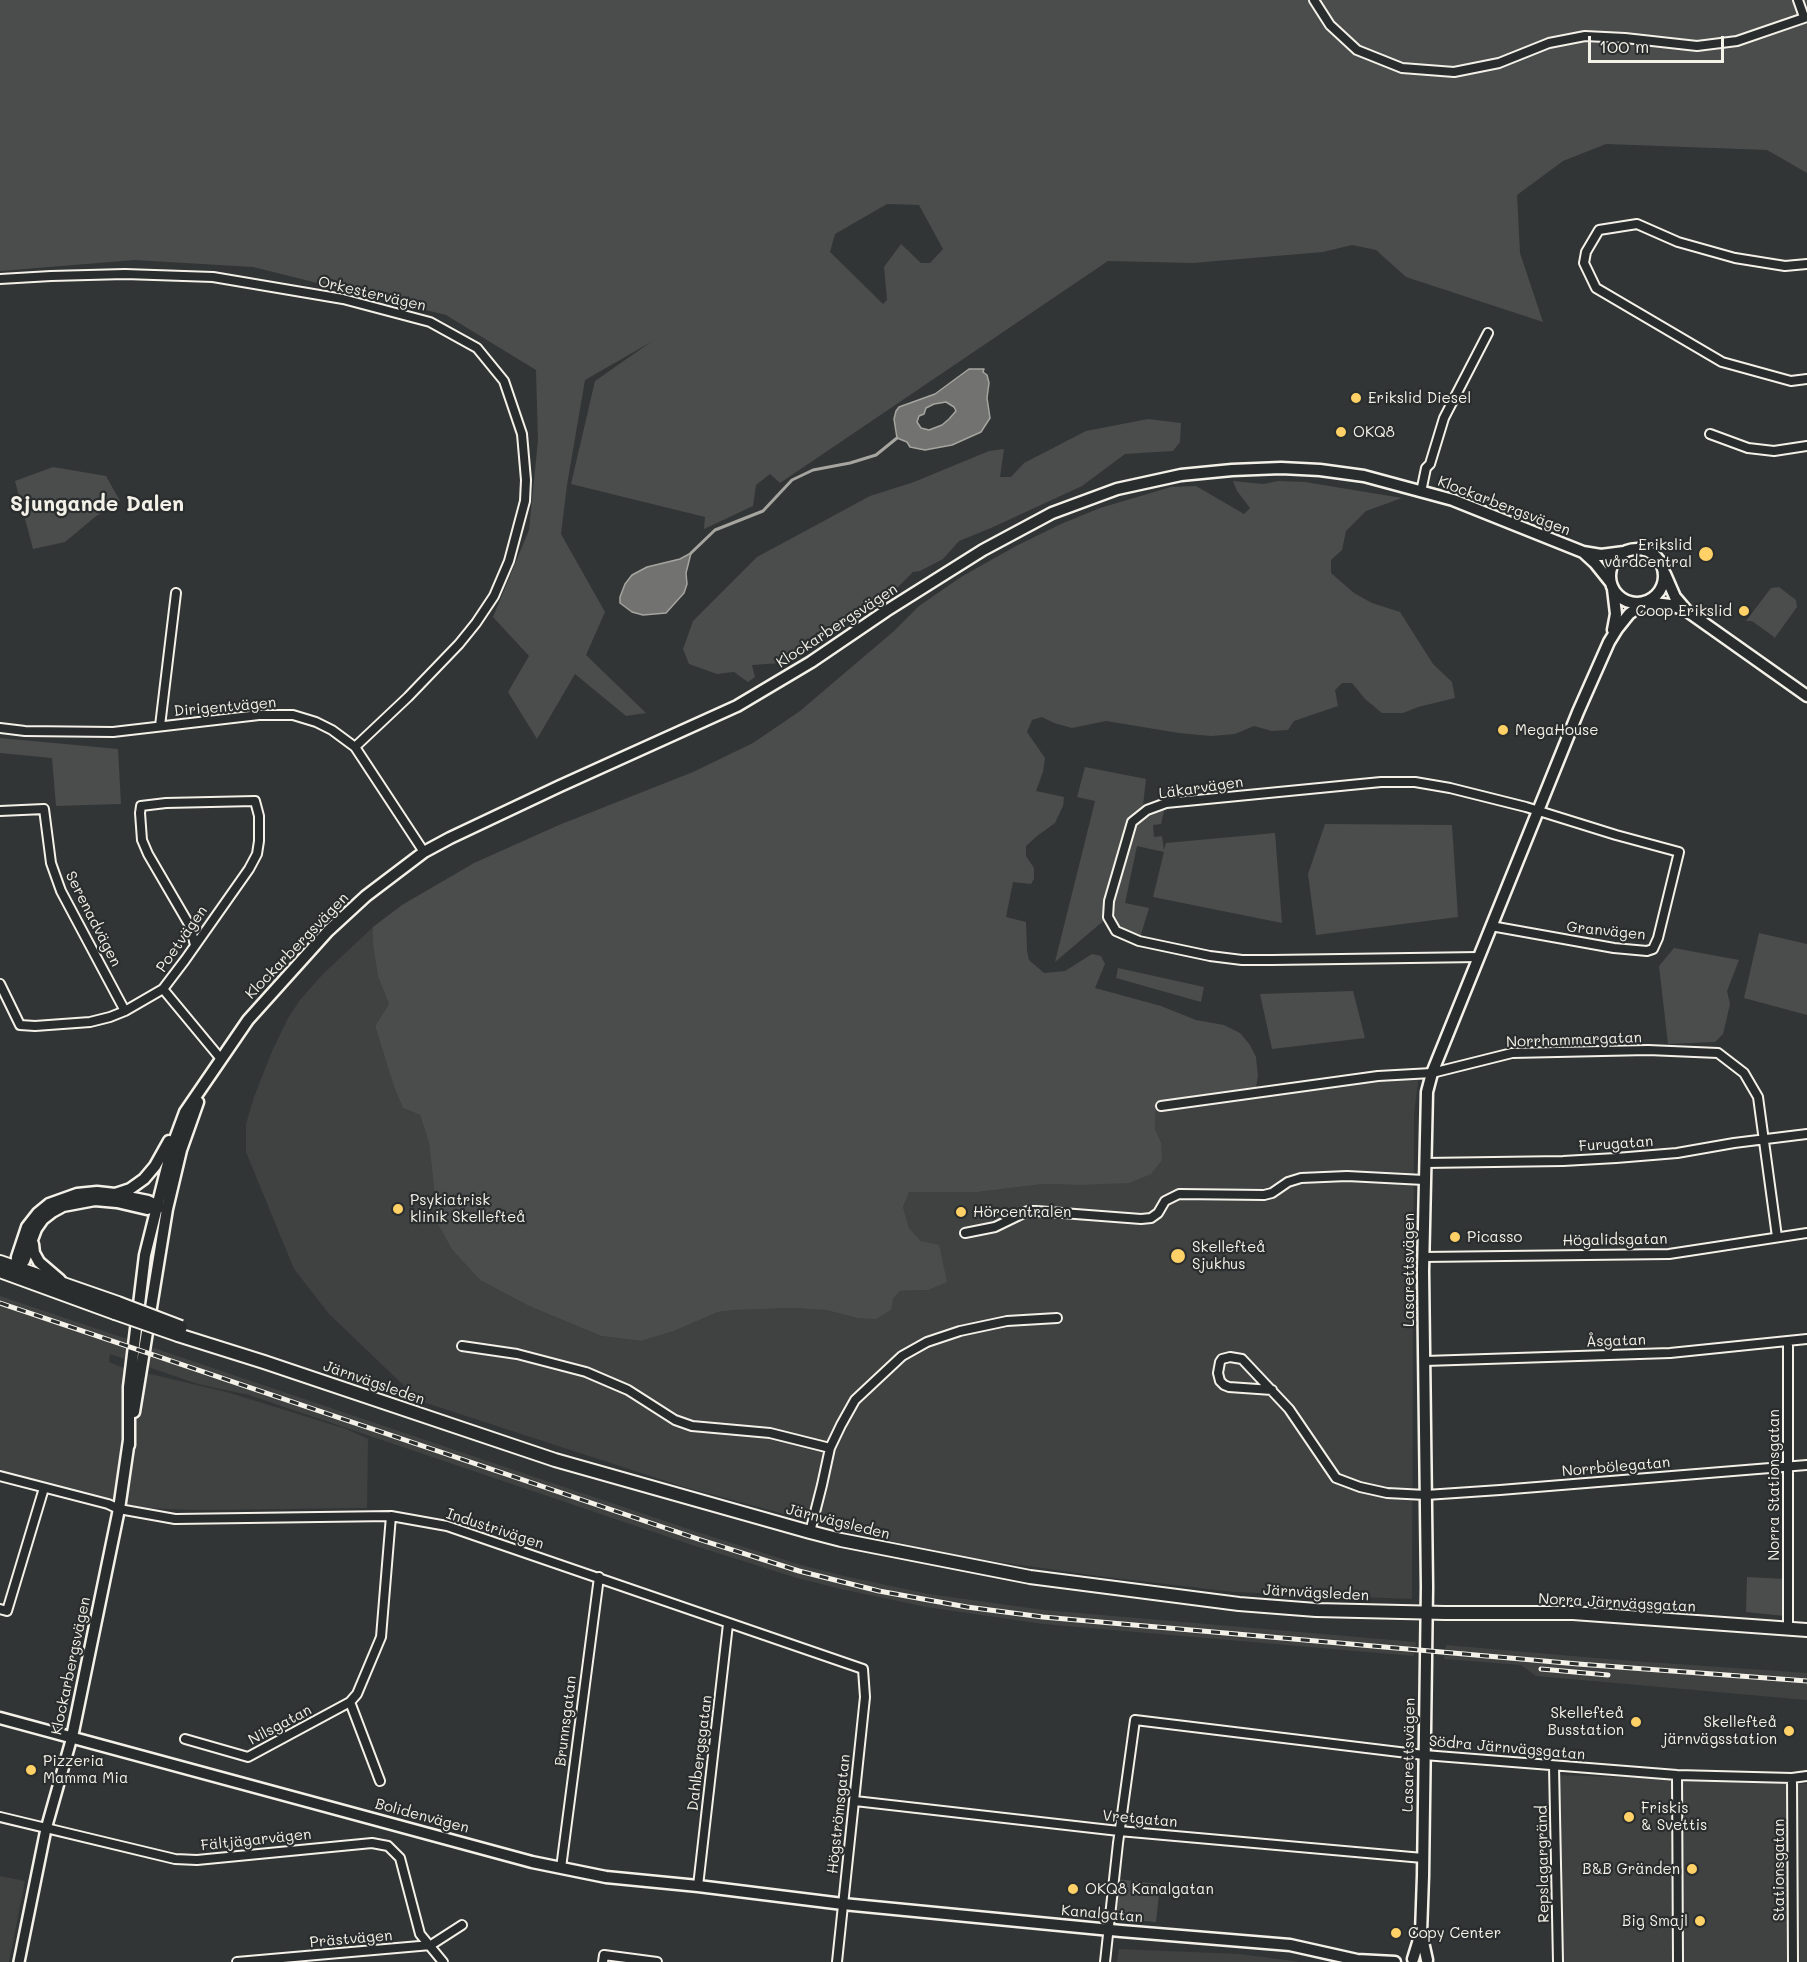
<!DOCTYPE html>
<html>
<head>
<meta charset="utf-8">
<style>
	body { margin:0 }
	#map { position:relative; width:1807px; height:1962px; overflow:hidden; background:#323535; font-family:Mali,sans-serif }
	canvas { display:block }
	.scale { position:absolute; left:1588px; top:36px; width:136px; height:27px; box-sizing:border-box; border:3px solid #f4f1e8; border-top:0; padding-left:8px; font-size:18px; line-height:21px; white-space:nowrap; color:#f4f1e8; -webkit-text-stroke:4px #2a2d2e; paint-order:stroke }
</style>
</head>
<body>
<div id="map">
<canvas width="1807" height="1962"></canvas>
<div class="scale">100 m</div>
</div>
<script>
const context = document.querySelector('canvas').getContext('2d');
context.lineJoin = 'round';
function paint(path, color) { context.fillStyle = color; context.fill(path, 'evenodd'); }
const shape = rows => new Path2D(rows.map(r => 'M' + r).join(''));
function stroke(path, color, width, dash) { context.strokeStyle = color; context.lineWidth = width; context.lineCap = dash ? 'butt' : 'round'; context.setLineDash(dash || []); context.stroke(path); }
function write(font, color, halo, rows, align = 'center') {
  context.font = font + ' Mali,sans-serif'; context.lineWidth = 4.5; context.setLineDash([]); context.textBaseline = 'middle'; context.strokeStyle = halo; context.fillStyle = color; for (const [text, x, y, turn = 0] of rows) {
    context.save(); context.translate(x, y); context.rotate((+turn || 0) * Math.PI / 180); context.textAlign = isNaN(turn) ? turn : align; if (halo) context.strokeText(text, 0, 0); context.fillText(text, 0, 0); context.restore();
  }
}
paint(shape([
	[373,927,373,945,378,977,389,1004,375,1026,394,1087,403,1108,420,1115,429,1143,438,1224,480,1280,529,1306,601,1336,641,1341,674,1331,718,1312,736,1310,792,1308,826,1310,857,1318,893,1299,900,1291,928,1290,921,1241,909,1228,903,1207,909,1192,978,1192,1043,1184,1079,1185,1161,1142,1155,1129,1156,1102,1256,1087,1420,1068,1414,1113,1412,1599,1234,1592,1106,1577,971,1558,858,1534,681,1486,420,1401,329,1314,294,1269,246,1152,246,1124,254,1097,273,1049,288,1018,300,1000,322,975],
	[0,1296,700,1533,801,1565,844,1576,929,1594,1044,1610,1416,1642,1414,1656,1043,1624,926,1607,841,1589,797,1578,695,1546,249,1395,198,1384,110,1354,109,1362,121,1367,230,1393,346,1429,368,1439,367,1508,197,1510,142,1508,50,1486,0,1470],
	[1446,1645,1619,1660,1807,1673,1807,1700,1536,1676,1521,1665,1444,1659],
	[1558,1775,1807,1784,1807,1962,1562,1962],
	[0,1876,25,1881,9,1962,0,1962],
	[1119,1949,1240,1954,1301,1962,1117,1962]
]), '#404242');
paint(shape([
	[0,0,1807,0,1807,173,1767,150,1606,144,1563,161,1517,195,1520,253,1543,322,1406,277,1376,250,1352,245,1323,252,1193,263,1108,261,780,483,770,474,756,485,753,506,704,529,705,517,571,484,595,381,651,342,585,380,567,485,561,534,605,612,586,655,646,713,626,716,575,674,537,739,508,692,529,656,493,617,529,530,538,440,536,370,446,315,253,267,135,260,0,271],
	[887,204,919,205,943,249,930,263,921,263,901,244,884,267,887,300,883,304,830,252,835,234],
	[1148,419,1181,423,1180,442,1173,451,1125,454,1082,486,991,528,959,541,943,559,920,571,913,572,894,591,872,602,781,663,752,665,755,677,748,682,734,672,717,674,689,664,683,649,693,621,757,557,870,496,914,482,989,451,1004,449,1000,477,1011,477,1024,463,1086,431],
	[53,467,106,476,120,501,95,517,65,542,33,549,15,481],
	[1233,481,1263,484,1278,481,1305,482,1402,498,1366,511,1346,531,1342,550,1331,560,1331,573,1354,593,1372,603,1400,612,1433,664,1452,682,1455,698,1418,707,1403,713,1382,713,1365,699,1352,683,1342,683,1335,690,1338,706,1294,721,1288,730,1272,731,1254,726,1235,734,1211,736,1179,733,1106,721,1072,728,1054,723,1042,717,1032,720,1027,732,1045,758,1043,772,1036,791,1064,797,1063,806,1055,823,1037,836,1026,846,1026,856,1034,868,1034,879,1031,884,1013,882,1006,917,1026,922,1027,951,1029,960,1044,973,1065,971,1092,954,1101,956,1105,964,1095,988,1161,1006,1196,1020,1224,1025,1240,1033,1250,1045,1256,1057,1258,1076,1256,1087,1156,1102,1155,1129,1161,1142,1162,1160,1151,1174,1129,1183,1079,1185,1043,1184,978,1192,909,1192,903,1207,909,1228,921,1241,939,1245,947,1282,928,1290,900,1291,893,1299,891,1310,876,1319,857,1318,826,1310,792,1308,736,1310,718,1312,674,1331,641,1341,601,1336,529,1306,480,1280,452,1249,438,1224,429,1143,420,1115,403,1108,394,1087,375,1026,389,1004,378,977,373,945,373,927,402,905,474,863,559,825,693,772,753,743,800,711,894,631,919,606,961,577,1016,546,1061,524,1100,508,1171,487,1196,486,1244,514,1250,508,1237,491],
	[1779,587,1796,600,1797,607,1774,639,1774,637,1752,621,1746,621,1771,588],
	[0,738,118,749,121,804,56,806,52,758,0,753],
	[1085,767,1146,779,1142,814,1166,803,1161,824,1153,825,1154,837,1162,836,1164,850,1166,843,1275,833,1282,923,1153,897,1164,852,1137,846,1125,903,1149,908,1139,941,1116,931,1108,917,1055,962,1095,801,1077,797],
	[1325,824,1452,825,1458,917,1316,935,1308,874],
	[1759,933,1807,944,1807,1015,1744,998],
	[1674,948,1739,960,1727,991,1730,1004,1723,1034,1715,1042,1668,1044,1659,966],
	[1118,968,1204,987,1201,1002,1116,978],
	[1353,991,1365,1038,1272,1049,1260,994],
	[1747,1577,1785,1579,1785,1616,1746,1612],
	[1116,1879,1160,1884,1156,1922,1112,1918]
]), '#4b4d4c');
const water = shape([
	[969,369,984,369,983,372,987,375,989,383,987,398,990,418,981,432,952,445,925,450,910,447,907,442,897,438,894,419,896,411,899,407,935,394,969,369],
	[946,402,954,407,956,411,949,419,942,425,929,430,921,428,917,422,919,416,924,414,926,408,934,404,946,402],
	[691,553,686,573,687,584,684,593,666,613,643,615,632,612,620,603,620,597,625,584,632,575,647,567,680,559,691,553]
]);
paint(water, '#727370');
stroke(water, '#a6a5a0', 1.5);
stroke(shape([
	[691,553,715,530,763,511,792,480,813,470,850,463,876,455,897,438]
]), '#a6a5a0', 3);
const minor = shape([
	[1314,0,1330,25,1357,50,1402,68,1454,72,1499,63,1549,43,1585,36,1625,38,1697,46,1737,41,1807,17],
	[1798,0,1804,17],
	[1807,264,1785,266,1735,258,1678,242,1637,224,1599,230,1586,252,1584,263,1596,288,1722,362,1791,381,1807,379],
	[0,279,51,276,125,274,213,277,343,299,430,322,477,348,504,381,522,434,526,480,525,501,509,561,494,596,476,623,459,644,408,697,355,747],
	[1710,434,1748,448,1774,451,1807,446],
	[1421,492,1426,468,1430,464,1444,418,1488,333],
	[160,726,176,593],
	[0,728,25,731,113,732,259,715,293,715,316,722,332,730,355,747,424,852],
	[0,811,44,809,51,863,61,891,125,1011],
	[1479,957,1272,960,1242,960,1210,956,1139,941,1116,931,1108,917,1109,901,1132,822,1147,810,1166,803,1381,782,1415,782,1450,788,1526,807,1616,835,1679,852,1658,938,1653,949,1647,951,1614,948,1491,926],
	[0,984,20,1025,35,1026,90,1022,110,1017,125,1011,163,989,185,960,249,869,257,854,259,841,259,816,255,801,166,803,141,806,140,813,142,840,148,854,190,926,195,945],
	[163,989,221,1059],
	[1161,1106,1378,1076,1432,1073,1512,1053,1648,1050,1718,1053,1744,1073,1758,1097,1777,1237],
	[1425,1163,1563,1161,1616,1158,1677,1153,1734,1143,1807,1134],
	[965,1233,995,1227,1028,1211,1036,1211,1141,1219,1151,1218,1158,1213,1165,1201,1179,1194,1264,1195,1272,1193,1288,1182,1301,1178,1347,1176,1424,1180],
	[1423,1257,1669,1254,1807,1233],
	[1788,1341,1788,1629],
	[462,1346,517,1354,586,1372,628,1390,675,1420,692,1426,770,1433,830,1448],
	[1425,1361,1670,1353,1807,1339],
	[1272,1390,1229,1387,1224,1385,1220,1381,1218,1373,1220,1362,1222,1359,1230,1357,1242,1359,1289,1409,1336,1478,1360,1487,1387,1493,1426,1495,1500,1490,1807,1465],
	[0,1476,108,1504,119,1509,175,1519,391,1516,447,1526,863,1669,865,1697,837,1962],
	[810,1532,822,1485,830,1448,841,1425,855,1400,902,1356,927,1342,960,1331,1007,1321,1057,1318],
	[0,1609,7,1611,44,1488],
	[185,1739,248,1757,350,1702],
	[1554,1766,1558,1962],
	[1677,1775,1678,1962],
	[1792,1778,1793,1962],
	[380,1781,350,1702,357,1694,381,1637,391,1516],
	[855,1801,1119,1831,1423,1858],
	[0,1817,175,1859,197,1860,372,1843,388,1846,400,1858,420,1934,443,1962],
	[561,1868,599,1577],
	[698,1886,728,1624],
	[237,1962,431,1945,462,1925],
	[603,1962,604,1955,657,1962],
	[1105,1962,1118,1843,1135,1720,1424,1755,1677,1775,1792,1778,1807,1776]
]);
const tertiary = shape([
	[19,1962,46,1829,72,1737]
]);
const secondary = shape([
	'1610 576a27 27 0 1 1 54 0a27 27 0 1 1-54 0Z',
	[1583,552,1595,563,1611,583],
	[1665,574,1675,597,1687,611,1807,696],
	[1646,602,1670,605,1686,610],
	[1613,630,1616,614,1613,589],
	[118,1195,148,1201,160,1207],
	[33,1244,34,1253,39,1262,60,1280],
	[17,1267,24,1261,36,1229,43,1219,52,1212,63,1206,95,1200,117,1202,147,1209,156,1206],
	[16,1273,17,1257,27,1227,38,1213,49,1204,77,1194,97,1192,115,1194,130,1189,144,1179,155,1166,169,1141],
	[134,1412,167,1209,181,1150,198,1102],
	[129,1445,129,1387,145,1255,172,1147,185,1112,248,1020,328,931,366,896,424,852,450,838,560,786,737,706,811,662,886,611,983,550,1052,513,1117,489,1181,475,1232,470,1281,468,1320,470,1364,476,1453,500,1583,552,1601,555,1624,552],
	[0,1718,532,1862,606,1877,698,1886,843,1904,1121,1931,1290,1945,1357,1960,1395,1962],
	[72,1737,119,1509,129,1440],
	[1421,1933,1427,1960],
	[1413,1959,1421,1933,1423,1876,1427,1587,1423,1271,1427,1092,1432,1073,1578,712,1609,642,1617,629,1629,614,1644,603]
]);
const primary = shape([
	[0,1262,118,1303],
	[0,1271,115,1313],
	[178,1335,264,1362,555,1460,810,1532,841,1540,1030,1577,1239,1604,1316,1610,1445,1613,1573,1613,1807,1630]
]);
stroke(minor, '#f4f1e8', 12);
stroke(tertiary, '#f4f1e8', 14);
stroke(secondary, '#f4f1e8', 15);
stroke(primary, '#f4f1e8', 16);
stroke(minor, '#2a2d2e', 8);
stroke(tertiary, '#2a2d2e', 9);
stroke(secondary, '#2a2d2e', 10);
stroke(primary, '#2a2d2e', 12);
const rail = shape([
	[0,1303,698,1539,799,1571,879,1591,967,1607,1043,1617,1578,1664,1807,1681],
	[1541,1669,1608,1675]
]);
stroke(rail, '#f4f1e8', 5);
stroke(rail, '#2a2d2e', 3, [9]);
const primaryBridge = shape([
	[118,1303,181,1327],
	[115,1313,178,1335]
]);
stroke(primaryBridge, '#f4f1e8', 16, []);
stroke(primaryBridge, '#2a2d2e', 12);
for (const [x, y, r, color] of [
	[1356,398,6,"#ffd166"],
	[1341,432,6,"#ffd166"],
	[1706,554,8,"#ffd166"],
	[1744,611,6,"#ffd166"],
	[1503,730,6,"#ffd166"],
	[398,1209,6,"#ffd166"],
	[961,1212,6,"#ffd166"],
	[1455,1237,6,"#ffd166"],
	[1178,1256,8,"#ffd166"],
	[1636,1722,6,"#ffd166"],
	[1789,1731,6,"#ffd166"],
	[31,1770,6,"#ffd166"],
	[1629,1817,6,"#ffd166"],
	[1692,1869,6,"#ffd166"],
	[1073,1889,6,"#ffd166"],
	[1700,1921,6,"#ffd166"],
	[1396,1933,6,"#ffd166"]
]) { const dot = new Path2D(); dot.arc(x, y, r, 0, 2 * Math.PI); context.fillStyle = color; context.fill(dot); stroke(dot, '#2a2d2e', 2); }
write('15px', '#f4f1e8', '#2a2d2e', [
	["Orkestervägen",372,294,13],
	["Klockarbergsvägen",1504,506,21],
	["Klockarbergsvägen",837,626,-33],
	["Dirigentvägen",225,707,-5],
	["Läkarvägen",1201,788,-8],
	["Serenadvägen",93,919,63],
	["Granvägen",1606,931,6],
	["Poetvägen",182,939,-55],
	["Klockarbergsvägen",297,946,-46],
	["Norrhammargatan",1574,1040,-2],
	["Furugatan",1616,1144,-4],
	["Högalidsgatan",1615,1240,-1],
	["Lasarettsvägen",1409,1270,-90],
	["Åsgatan",1616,1341,-2],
	["Järnvägsleden",374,1383,19],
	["Norrbölegatan",1616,1467,-5],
	["Norra Stationsgatan",1774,1485,-90],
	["Järnvägsleden",838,1522,14],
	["Industrivägen",495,1529,18],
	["Järnvägsleden",1316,1593,3],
	["Norra Järnvägsgatan",1617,1603,3],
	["Klockarbergsvägen",71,1666,-78],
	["Brunnsgatan",566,1721,-83],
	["Nilsgatan",280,1725,-28],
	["Södra Järnvägsgatan",1507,1748,5],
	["Dahlbergsgatan",700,1753,-83],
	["Lasarettsvägen",1409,1755,-89],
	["Högströmsgatan",839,1814,-84],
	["Bolidenvägen",422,1816,15],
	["Vretgatan",1140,1819,5],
	["Fältjägarvägen",256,1840,-6],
	["Repslagargränd",1543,1864,-91],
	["Stationsgatan",1779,1870,-90],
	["Kanalgatan",1102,1914,5],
	["Prästvägen",351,1939,-5]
]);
write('15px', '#f4f1e8', '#2a2d2e', [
	["Erikslid Diesel",1368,398],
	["OKQ8",1353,432],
	["Erikslid",1692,545,"right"],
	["vårdcentral",1692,562,"right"],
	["Coop Erikslid",1732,611,"right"],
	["MegaHouse",1515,730],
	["Psykiatrisk",410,1200],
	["klinik Skellefteå",410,1217],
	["Hörcentralen",973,1212],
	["Picasso",1467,1237],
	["Skellefteå",1192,1247],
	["Sjukhus",1192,1264],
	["Skellefteå",1624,1713,"right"],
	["Busstation",1624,1730,"right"],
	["Skellefteå",1777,1722,"right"],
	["järnvägsstation",1777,1739,"right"],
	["Pizzeria",43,1761],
	["Mamma Mia",43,1778],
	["Friskis",1641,1808],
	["& Svettis",1641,1825],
	["B&B Gränden",1680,1869,"right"],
	["OKQ8 Kanalgatan",1085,1889],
	["Big Smajl",1688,1921,"right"],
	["Copy Center",1408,1933]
], 'left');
write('bold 21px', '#f4f1e8', '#2a2d2e', [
	["Sjungande Dalen",97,505]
]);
</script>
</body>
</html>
